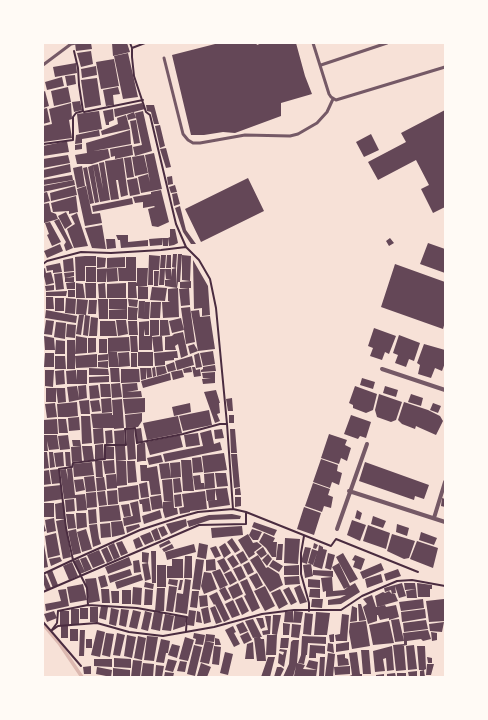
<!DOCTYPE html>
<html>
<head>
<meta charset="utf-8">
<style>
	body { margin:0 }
	#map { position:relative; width:488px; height:720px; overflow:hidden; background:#f7e1d7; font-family:Mulish,sans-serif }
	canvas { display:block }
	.frame { position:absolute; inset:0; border:44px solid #fffaf5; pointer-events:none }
</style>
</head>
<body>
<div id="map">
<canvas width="488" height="720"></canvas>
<div class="frame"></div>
</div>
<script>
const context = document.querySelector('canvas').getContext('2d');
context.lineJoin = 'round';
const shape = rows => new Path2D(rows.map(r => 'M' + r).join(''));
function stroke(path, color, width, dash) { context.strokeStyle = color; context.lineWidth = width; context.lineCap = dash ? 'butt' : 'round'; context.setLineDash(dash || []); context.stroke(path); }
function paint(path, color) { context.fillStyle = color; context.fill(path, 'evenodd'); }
stroke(shape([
	[43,624,59,643,82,677]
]), '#dcb8b0', 3.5);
paint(shape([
	[75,43,91,43,92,49,76,51],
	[112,43,127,43,130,52,113,56],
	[219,43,256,43,257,45,262,43,296,43,305,76,312,94,281,103,281,116,235,133,223,132,204,135,191,135,172,55],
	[91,51,93,64,81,67,77,53],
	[128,53,138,97,123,99,114,56],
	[114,59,119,86,101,89,96,62],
	[76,63,77,73,55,77,53,67],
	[96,66,97,75,82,78,81,69],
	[75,75,76,84,67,86,65,76],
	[62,77,64,86,47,90,45,82],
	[97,78,101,105,85,108,81,80],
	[68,87,71,102,54,106,51,91],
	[118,87,120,94,113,95,114,105,106,106,103,90],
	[45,91,49,106,43,108,43,92],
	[80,101,82,110,74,112,72,102],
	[71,103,72,119,69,120,72,138,43,142,43,126,52,124,49,109],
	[142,103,145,109,115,117,114,109],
	[146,105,154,105,159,124,154,124,151,112,147,111],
	[47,108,50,122,43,124,43,109],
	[113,109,114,120,109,122,109,125,106,125,103,111],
	[445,110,445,207,433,213,421,189,429,185,416,160,378,180,368,162,406,142,401,133],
	[99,111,102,129,79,133,77,114],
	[143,111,152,151,135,156,133,147,142,145,135,113],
	[134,112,136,118,128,120,127,115],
	[126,115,130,129,102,135,101,131,118,124,117,118],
	[136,120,140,143,134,144,130,121],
	[160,125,165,146,160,148,155,126],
	[99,130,100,136,82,139,82,143,75,144,76,135],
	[130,130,131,144,93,151,108,149,110,158,92,164,77,164,75,155,87,153,86,143],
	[371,134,379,150,364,157,356,142],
	[67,141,69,152,43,156,43,146],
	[82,144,82,149,75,150,75,145],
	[132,145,133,155,115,159,115,156,111,157,110,149],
	[166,148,171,167,166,168,160,149],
	[154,153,162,189,141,193,138,177,148,174,150,182,145,155],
	[68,155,70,163,43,168,43,159],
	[144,155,148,173,135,176,132,157],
	[131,157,134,177,127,178,124,158],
	[123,158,128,195,121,197,118,180,116,180,119,199,111,200,105,161,113,160,116,176,113,160],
	[104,162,110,200,100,202,93,165,98,164,103,189,99,163],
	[70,164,71,172,43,178,43,170],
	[93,165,99,202,95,203,88,167],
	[82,166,85,186,77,188,73,168],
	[87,167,94,203,90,204,83,168],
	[72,175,73,180,43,185,43,180],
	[172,176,173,184,168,185,167,177],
	[137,178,140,194,130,196,127,180],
	[248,178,264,211,201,242,185,209],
	[74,180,75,185,43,192,43,186],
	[175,185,177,192,171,193,169,187],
	[75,186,77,195,51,201,50,193],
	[86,186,92,214,100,213,102,223,85,226,77,189],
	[161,190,169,222,158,227,152,226,148,209,155,207,154,206,143,208,143,202,135,203,133,197,151,194,151,192],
	[47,192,50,201,43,203,43,193],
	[177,193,180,204,174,206,172,194],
	[76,196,78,212,69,214,69,211,53,212,51,203],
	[132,198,133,204,93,212,92,206],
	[49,203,51,212,56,214,58,219,44,223,43,204],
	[180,206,186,230,196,244,191,244,183,232,175,208],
	[66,212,72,224,65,229,58,216],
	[77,213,88,246,74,248,67,229,75,224,71,216],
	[59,219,73,248,66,251,64,245,66,242,54,221],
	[50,222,61,242,52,246,47,235,49,234,45,223],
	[102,225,106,249,92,248,85,228],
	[170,229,175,229,178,243,174,245,169,246,168,238,170,237],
	[116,235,128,235,128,242,148,240,148,246,121,248,120,240,118,240],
	[162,238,168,238,168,246,163,246],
	[162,238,162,245,150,246,149,239],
	[390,238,394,243,389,246,386,241],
	[106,239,115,239,116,248,107,249],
	[428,243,445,249,445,273,420,264],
	[60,244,63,251,47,258,44,251],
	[173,254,177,254,176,268,172,267],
	[178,254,182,254,180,282,178,282,177,288,165,286,165,280,171,280,166,279,165,269,171,269,171,277,172,269,176,268,176,286],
	[149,255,160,256,159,270,153,270,153,285,148,285],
	[161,255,166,255,165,268,160,268],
	[167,255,171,255,171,268,166,268],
	[182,255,191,256,190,281,182,280],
	[85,256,96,256,96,266,85,266,85,260,85,281,76,281,75,257],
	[97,257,106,258,105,267,97,268],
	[125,257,125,267,107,268,107,258],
	[126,257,136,257,136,281,119,281,118,268,126,268],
	[73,258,74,271,64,272,63,260],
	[193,260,208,286,210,315,202,316,202,308,194,309],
	[60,263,62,272,53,273,53,270,47,271,46,266],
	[395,264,445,282,445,322,443,329,381,307],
	[86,267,96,267,96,282,92,282,92,275,92,282,86,282],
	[45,268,46,273,51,272,54,283,46,285,43,272,43,269],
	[117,268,118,281,107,282,106,271,106,282,97,282,97,269],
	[137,268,148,268,147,286,142,286,142,280,142,286,136,286,137,298,128,298,128,282,136,282,137,283],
	[160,269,165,269,164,285,159,285],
	[154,271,159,271,158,286,154,286],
	[74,272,74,276,65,278,64,273],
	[62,273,64,289,56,290,54,274],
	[74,277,74,282,65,282,65,278],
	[191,281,191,288,180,288,180,282],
	[75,282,75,289,67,289,66,283],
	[76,283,83,284,85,298,76,298],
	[85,283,96,283,96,298,86,298],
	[105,283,106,298,99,298,98,284],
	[126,283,126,298,107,298,107,284],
	[54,285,54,290,46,291,45,286],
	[138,286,148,287,148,299,138,299],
	[152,287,167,288,165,301,150,300],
	[178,288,179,317,163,318,162,302,170,302,168,301,168,289],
	[189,288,190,305,181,306,179,289],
	[68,290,75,290,75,297,68,297],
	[67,291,66,296,46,296,46,292],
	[46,297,53,297,54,309,46,309],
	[55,298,64,298,64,311,55,311],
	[66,298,76,299,75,314,65,313],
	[77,299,88,300,86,315,76,314],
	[98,299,108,299,108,319,99,319],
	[109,299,127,299,127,309,109,309],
	[128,299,138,300,137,307,129,306],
	[89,300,97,300,96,314,88,314],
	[139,301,145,301,144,319,138,318],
	[145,302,150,302,149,319,144,319],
	[151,302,161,302,160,318,150,318],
	[128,307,138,308,137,315,128,314],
	[190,307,195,342,186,344,181,308],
	[127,309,127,319,109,319,109,310],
	[46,310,77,316,76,323,45,318],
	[199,310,200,317,210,316,215,349,198,351,191,311],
	[128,314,137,315,137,320,128,320],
	[79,315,84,315,81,335,76,334],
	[85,315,90,316,88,336,83,335],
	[91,317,98,318,97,336,89,336],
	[181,318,184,330,172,333,169,321],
	[46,320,54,321,52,335,44,334],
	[116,320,126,320,128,334,118,336],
	[150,320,159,320,159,335,152,336,152,333,152,350,139,350,139,336,150,336],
	[160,320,168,320,170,335,160,336],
	[100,321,115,321,117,336,100,336],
	[128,321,137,321,138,335,129,335],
	[149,321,149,335,145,335,144,329,144,336,139,336,139,322],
	[56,322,66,323,65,339,54,337],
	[67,324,76,325,75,338,66,337],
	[374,328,396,336,389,354,385,352,382,360,370,356,373,348,368,346],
	[183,332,188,355,181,358,178,344,175,346,176,350,165,350,165,337,172,336,174,334],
	[399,335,420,343,414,361,409,359,406,367,395,363,398,355,393,353],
	[44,336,54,338,55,350,45,350],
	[76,336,87,338,87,353,75,354],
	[130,336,137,336,138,352,131,352],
	[162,336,163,351,154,352,152,337],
	[129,337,130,351,108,352,108,338],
	[88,338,96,338,96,352,88,353],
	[99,339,107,339,107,353,99,353],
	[56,340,65,341,65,354,55,354],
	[67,340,75,340,75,369,67,369],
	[194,344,198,351,190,354,188,346],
	[424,344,445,350,445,363,442,371,435,368,431,378,418,374,420,365,417,363],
	[177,351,178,358,174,358,174,360,165,361,165,365,155,366,154,353],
	[213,351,215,364,203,366,200,353],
	[108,352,117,352,119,367,109,367],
	[129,352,130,366,119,367,118,353],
	[138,352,153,352,153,366,138,366],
	[45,353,54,353,54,367,44,367],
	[131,353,137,353,137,367,131,367],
	[199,353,202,367,196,368,194,355],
	[97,354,97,367,76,368,75,356],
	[108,354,108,360,98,361,98,355],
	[55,356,65,356,66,369,55,369],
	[192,356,194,365,177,370,175,361],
	[108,361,108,368,98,367,98,362],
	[174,362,176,370,168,372,166,365],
	[215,365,216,371,201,372,201,370,203,369,203,367],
	[165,366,167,373,157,376,156,367],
	[155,367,156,376,153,377,152,368],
	[191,367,192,372,184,373,183,369],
	[192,367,195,367,196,370,200,369,201,376,194,377],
	[89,368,108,369,109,375,89,375],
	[110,368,119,368,120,382,111,382],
	[140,368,146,368,146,379,141,380],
	[146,368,151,368,152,377,147,378],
	[121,369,139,369,140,382,121,383],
	[45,370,54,370,53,387,45,386],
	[64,370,65,384,56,385,55,371],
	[76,370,77,380,77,370,87,370,87,384,67,384,66,371],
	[182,370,184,377,173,380,171,372],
	[215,372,215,383,203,384,202,379,211,378,203,378,202,373],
	[170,373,171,380,143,388,141,381],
	[109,376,109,382,89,383,89,377],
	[362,378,375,382,373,389,360,385],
	[120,383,122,397,112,398,111,384],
	[137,383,138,390,127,392,141,391,142,397,123,398,122,384],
	[100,384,110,384,111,397,101,397],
	[86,385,87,398,69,402,67,387,77,386,79,398,78,386],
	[98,385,100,398,90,399,89,386],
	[355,386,377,394,373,410,366,413,353,408,353,405,349,403],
	[385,386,398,390,396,397,383,393],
	[46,388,56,388,56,402,46,402],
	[56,388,65,388,66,402,58,403],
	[216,390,220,403,219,403,220,413,217,414,220,421,215,423,204,392],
	[379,394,402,402,396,420,391,422,377,417,375,410],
	[411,394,423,398,421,406,408,402],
	[111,398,112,412,102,413,101,399],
	[145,398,145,412,125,414,123,399],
	[232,398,233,411,228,411,226,399],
	[122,399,124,428,114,429,114,428,93,428,91,414,112,413,112,415,113,415,112,400],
	[89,400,90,414,81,414,79,401],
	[99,400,101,411,92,412,90,401],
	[77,402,78,416,68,417,67,406,68,417,58,417,57,404],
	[404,402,428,410,440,416,443,421,436,435,418,427,416,426,415,429,402,424,398,420],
	[55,403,57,417,47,418,45,404],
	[190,403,191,412,174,416,172,407],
	[433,403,441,406,438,413,430,410],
	[209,410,212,425,183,431,179,416],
	[142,413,142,421,138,427,126,428,125,415],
	[229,415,234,415,234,423,229,423],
	[351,415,371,422,366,438,360,436,358,439,344,434],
	[81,416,90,416,92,443,82,444],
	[178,416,182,433,147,440,143,423],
	[79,417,80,430,69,431,68,418],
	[57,419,58,434,43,434,43,420],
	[58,419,66,419,68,433,59,433],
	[103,428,104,443,94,444,93,429],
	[141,428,143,442,137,443,135,429],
	[126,429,134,429,136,459,128,460],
	[222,429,224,438,215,439,214,430],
	[230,429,235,429,237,453,231,453],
	[112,430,113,443,106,444,105,431],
	[124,430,125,444,115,445,114,431],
	[211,430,214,444,220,442,222,450,165,462,163,454,203,446,200,433],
	[198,433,200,445,186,447,184,435],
	[329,434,347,440,345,445,351,448,347,461,341,458,339,464,321,458],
	[43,435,57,435,59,449,49,450,47,441,48,451,43,451],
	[68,435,70,449,60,450,58,436],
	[180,435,183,447,150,455,146,442],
	[72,440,80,440,81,446,73,446],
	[141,443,145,443,146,461,142,461,141,456,142,461,137,462,137,445],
	[103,444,104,459,95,459,95,445],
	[81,446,82,461,72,462,71,447],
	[82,446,92,446,94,460,84,461],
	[106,446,114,447,114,459,106,459],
	[115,446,125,446,126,460,116,461],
	[43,452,47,452,49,468,43,469],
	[49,452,53,452,55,467,50,468],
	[63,452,64,466,56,467,54,453],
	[65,452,70,452,71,467,66,466],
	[224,453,227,470,204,473,202,456],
	[231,454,237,454,240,487,234,488],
	[161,455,163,462,149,465,147,458],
	[201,457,203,472,193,473,192,458],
	[321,459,338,465,337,471,342,473,339,485,332,482,330,488,313,482],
	[114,460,115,473,105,474,103,461],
	[181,460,191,460,194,491,183,491],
	[95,461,102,461,103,477,96,477],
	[116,461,126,461,127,485,117,486,117,488,107,489,106,475,116,474,117,483],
	[127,461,135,461,137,482,128,483],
	[92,462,94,475,74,477,73,464],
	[180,462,181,477,171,478,170,463],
	[365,462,429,485,424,499,415,496,414,500,359,481],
	[169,463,171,478,161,479,159,464],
	[140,465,147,465,147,468,157,466,161,494,151,495,149,481,141,481],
	[72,468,75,495,85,494,87,510,77,511,76,498,64,499,60,470,66,469,68,480,67,469],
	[59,469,61,483,52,484,50,470],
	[49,470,51,484,43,485,43,471],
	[214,473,215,488,205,489,204,474],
	[215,473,226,473,228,486,217,487],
	[200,475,201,483,204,483,205,489,195,490,193,476],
	[94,476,96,491,86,492,84,477],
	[104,477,106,490,97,491,96,478],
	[180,478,182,492,174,493,173,479],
	[83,479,85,490,76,492,74,480],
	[172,479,174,508,177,508,178,514,165,518,163,511,163,502,172,501,164,501,162,480],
	[147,482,149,497,141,498,139,484],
	[313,483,330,489,328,495,333,497,331,508,324,506,322,512,305,506],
	[61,485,63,499,43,502,43,487],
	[138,485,139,499,119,502,118,488],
	[227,488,230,505,209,508,208,501,214,500,207,501,206,490,215,489,215,500,217,500,215,489],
	[240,488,241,495,235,495,235,489],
	[117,490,118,504,108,505,107,491],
	[105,491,107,505,99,506,97,492],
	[205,491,207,509,190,511,190,512,180,514,179,508,184,507,182,494],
	[96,492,97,507,87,508,86,493],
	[181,494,182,506,175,507,174,495],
	[161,495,163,508,152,510,150,497],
	[235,497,241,497,241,506,235,507],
	[149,498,151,511,143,512,142,504,140,504,139,500],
	[442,498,445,499,445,507,441,506],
	[74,499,75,511,66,512,65,500],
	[138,501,141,522,124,526,123,518,133,516,130,503],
	[64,502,65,519,56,519,55,504],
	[43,503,54,503,54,517,43,517],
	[129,504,131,516,124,517,121,505],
	[119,505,121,520,100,522,99,507],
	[304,507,321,513,314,535,297,529],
	[96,509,97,523,89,524,88,510],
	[160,510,162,518,144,524,142,516],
	[357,510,362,513,360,520,355,518],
	[76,513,86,513,87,527,77,529],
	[66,514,74,514,76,528,68,529],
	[232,514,241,516,240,519,210,520,189,527,187,521,209,515],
	[373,516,386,521,383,528,371,524],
	[54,518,56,531,47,533,45,520],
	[65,519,71,557,63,559,56,521],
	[186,519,187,526,171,534,166,524],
	[352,520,366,525,360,541,347,535],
	[43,521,46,531,43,532],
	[122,521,125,534,112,537,111,522],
	[254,522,277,530,274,536,252,527],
	[110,523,111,537,101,538,100,524],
	[97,524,99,538,101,544,93,547,89,525],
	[139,524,140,527,127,533,126,527],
	[397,524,409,528,407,536,396,532],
	[368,525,390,533,386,549,363,541],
	[164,526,168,534,162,537,158,528],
	[242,526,243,535,212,538,211,528],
	[157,528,161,539,155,541,151,531],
	[76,529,81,553,73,555,68,531],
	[86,529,92,549,82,552,77,532],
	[252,529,262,532,258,540,253,540,249,535],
	[150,532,154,541,145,545,140,536],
	[421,532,437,538,434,545,419,540],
	[56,533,60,555,48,558,45,536],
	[264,533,275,538,273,542,277,542,276,557,272,557,266,548,259,542],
	[248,534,253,543,257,542,262,546,254,552,255,554,249,558,238,540],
	[392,534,415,541,409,558,404,559,387,551],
	[139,537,143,546,136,549,133,540],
	[232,538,240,550,235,553,227,542],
	[285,538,300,539,298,564,284,563],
	[43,539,48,567,43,568],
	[169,540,171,543,160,548,159,545],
	[122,541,128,553,121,556,116,543],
	[417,541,438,548,433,568,410,559],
	[114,543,120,557,114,560,108,546],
	[199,543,208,545,206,559,197,557],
	[225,543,231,553,224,558,219,547],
	[314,543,318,545,316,549,313,548],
	[172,544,174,548,164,552,162,549],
	[194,544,196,552,167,560,165,552],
	[278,544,283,544,282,560,276,560],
	[319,545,323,547,323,549,327,550,322,569,313,566,317,553,313,565,308,563,312,549,318,551],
	[216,546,221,556,215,558,210,548],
	[107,547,113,560,107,563,101,550],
	[263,547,267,554,261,558,256,552],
	[305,547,311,548,307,564,301,562],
	[99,550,105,563,93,568,87,555],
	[151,551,156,551,156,583,152,583],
	[243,551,248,560,241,564,236,555],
	[142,552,149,553,148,563,142,562],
	[328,553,335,555,331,570,325,568],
	[343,553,358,579,350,583,336,557],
	[268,554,272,559,267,566,262,560],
	[233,555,239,564,233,568,227,559],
	[258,555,266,568,268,567,279,574,283,585,270,592,250,560],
	[355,555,365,559,361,570,353,567,355,561,352,560],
	[185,556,192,556,192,578,184,578],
	[60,557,62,561,51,566,49,559],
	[86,557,92,569,85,572,80,559],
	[129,557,132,565,108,574,105,567],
	[224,558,230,569,224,573,217,561],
	[79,559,85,572,80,574,74,561],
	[172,559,183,559,183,578,167,578,167,566,172,566],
	[196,559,204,560,200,590,192,589],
	[215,559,216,570,206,571,206,560],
	[139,560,141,572,134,573,133,561],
	[273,560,283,566,279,572,269,566],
	[72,562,78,576,69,580,63,566],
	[249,562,254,572,248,575,243,565],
	[148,563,151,579,145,581,142,564],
	[339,563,350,586,355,583,360,592,341,604,328,605,328,600,340,598,346,595,326,597,326,591,323,592,321,578,332,577,333,591,344,590,348,587,344,589,332,567],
	[381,563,384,570,363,579,360,572],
	[311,564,313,576,305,578,303,565],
	[157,565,166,565,166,587,157,587],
	[299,565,299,575,284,575,284,566],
	[241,566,246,577,239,581,233,569],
	[130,569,132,575,110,583,108,576],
	[220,569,228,585,220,589,212,572],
	[398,569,401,576,386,581,384,574],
	[52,570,58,585,53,588,47,573],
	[313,570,333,571,333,577,313,575],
	[231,571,237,581,230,585,224,574],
	[204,572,211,573,217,589,204,594,201,586],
	[257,573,263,585,256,589,249,577],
	[45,574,51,588,46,590,43,582,43,575],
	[141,574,143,580,117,589,115,582],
	[381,574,383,582,367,588,365,579],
	[105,575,108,586,101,588,98,577],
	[299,576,300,584,285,585,284,577],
	[96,578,100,601,89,603,85,579],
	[169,579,178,580,177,586,168,584],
	[185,579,191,580,187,614,175,612,177,593,183,594],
	[247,579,260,608,252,612,244,596,246,595,240,582],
	[308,579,320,580,320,588,308,587],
	[180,580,183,580,181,590,178,590],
	[145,582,154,584,153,589,144,587],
	[238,583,243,594,233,599,228,588],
	[402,583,406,596,399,598,395,586,396,593,392,594,391,590,385,592,384,588],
	[404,583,415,583,416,589,405,590],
	[417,583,432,585,432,589,430,589,430,597,418,597],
	[83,584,87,600,70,603,67,587],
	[300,585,307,602,300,604,294,588],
	[169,586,177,587,173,612,166,611],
	[265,586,275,606,265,611,254,591],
	[133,587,142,588,141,605,132,604],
	[225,587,231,598,225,601,219,590],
	[289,587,297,602,291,605,283,590],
	[157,588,165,588,164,611,155,611],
	[66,589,69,606,46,611,45,604,61,601,58,590],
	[101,589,109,589,110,603,102,603],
	[145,589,153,590,152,605,144,605],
	[280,589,288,604,279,609,271,593],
	[310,589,320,589,320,598,309,597],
	[416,589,417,598,407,598,406,591],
	[122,590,131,590,131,604,122,604],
	[111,591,119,591,119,603,112,603],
	[192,591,199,591,197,608,190,607],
	[389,591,392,594,395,594,398,601,377,607,375,596,383,592,385,593],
	[217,592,230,619,224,622,215,604,214,605,209,596],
	[207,595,208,606,200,607,199,596],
	[372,595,376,607,385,605,386,607,396,605,399,617,389,620,389,618,380,620,378,615,377,615,377,621,368,624,367,620,369,620,367,620,363,607,367,604,363,599],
	[242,597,249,611,242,615,235,600],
	[312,599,323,599,322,608,311,607],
	[423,599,424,608,401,611,399,602],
	[444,599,445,621,429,622,426,601],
	[233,600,240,615,232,618,225,604],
	[358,604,361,604,366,620,359,621],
	[101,606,108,607,106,620,99,618],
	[215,606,222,622,216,624,210,608],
	[352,606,357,608,357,621,350,622],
	[90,607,98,607,98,622,90,622],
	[208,607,211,622,204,624,201,609],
	[80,608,88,608,88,619,80,619],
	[111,608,119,610,116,626,109,624],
	[71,609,79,609,79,624,71,624],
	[121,609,129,610,126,627,119,625],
	[425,609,426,618,402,622,401,612],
	[133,610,141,612,137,629,129,627],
	[189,610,196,611,194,626,187,625],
	[54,611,57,618,47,622,44,614],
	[60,611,69,611,69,625,60,625],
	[145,611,152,613,148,631,141,629],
	[197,611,200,612,202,623,196,622],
	[293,611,293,622,294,611,303,612,301,623,284,622,285,612],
	[154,612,163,613,160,631,151,629],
	[316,612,330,613,327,635,314,635],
	[305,613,313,614,311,635,303,634],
	[165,614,174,616,171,631,162,630],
	[342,614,349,615,347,641,336,641,335,635,340,634],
	[175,615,187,617,185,626,173,630],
	[273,615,281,615,277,635,272,634],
	[265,616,271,616,270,634,263,635,262,631,268,630],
	[256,618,263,618,265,627,261,629],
	[253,619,262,637,260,637,261,639,264,639,266,661,257,661,254,638,258,637,253,638,245,621],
	[399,619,404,641,403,633,428,630,431,639,423,641,421,639,407,641,407,645,402,646,404,646,406,670,396,671,393,645,404,644,404,641,395,642,391,620],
	[426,620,428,629,404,632,403,623],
	[366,621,370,646,352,649,349,632,350,623],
	[389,621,394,643,373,645,369,625],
	[243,622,248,631,240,634,236,625],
	[444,622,442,632,430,631,429,624],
	[283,623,290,624,289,635,283,635],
	[292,624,301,625,299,638,291,637],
	[61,626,68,626,68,638,61,638],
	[233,626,236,632,234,633,240,644,234,647,225,630],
	[70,629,78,629,78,641,70,641],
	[80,630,85,630,84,656,79,656],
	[97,630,105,632,100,657,91,655],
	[248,632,252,640,244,644,240,636],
	[431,632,437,633,437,640,432,641],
	[106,633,114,634,110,657,102,655],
	[117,633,125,635,120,656,113,655],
	[194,633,205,635,203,645,195,644,196,639,193,638],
	[206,634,215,635,214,642,205,641],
	[334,634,334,642,330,642,329,635],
	[127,635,136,637,132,658,124,656],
	[267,635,277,635,276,655,266,655],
	[138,636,146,638,142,660,134,658],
	[147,636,158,637,154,661,144,660],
	[302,636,326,637,326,644,308,643,307,655,306,655,304,664,298,663,301,655],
	[185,637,194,640,188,661,179,659],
	[215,638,219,639,221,645,215,645],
	[281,638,289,638,288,648,280,648],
	[86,639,92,639,92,648,86,648],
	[161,639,170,641,168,653,166,653,164,663,156,662],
	[293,640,299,640,297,663,305,665,303,669,317,670,316,677,294,676,296,666,293,677,283,677,289,664,291,642],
	[205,641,214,643,209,664,200,662],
	[253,642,254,659,245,659,247,644],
	[349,642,349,650,336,652,336,644],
	[328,643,333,644,334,653,327,651],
	[172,644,180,646,177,658,168,655],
	[194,645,202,647,195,676,187,674],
	[310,645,325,646,325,654,316,653,316,658,309,658],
	[414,645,417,669,408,670,406,646],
	[214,646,221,647,219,665,212,664],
	[392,646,394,670,387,671,386,658,383,659,385,671,375,672,373,651],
	[417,646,425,646,426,669,424,670,419,670],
	[280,649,287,650,284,667,278,663,279,653,283,655,284,652,279,651],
	[361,650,369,650,371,674,363,674],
	[225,652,233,654,228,675,220,673],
	[357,652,360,674,362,674,362,677,347,677,352,675,349,653],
	[328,653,335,654,333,677,325,676],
	[345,654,345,658,348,659,349,665,338,666,337,655],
	[268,657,275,657,270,677,261,677],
	[320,657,325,657,324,676,319,676],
	[427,657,432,658,432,663,428,663],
	[114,658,131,659,131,668,114,667],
	[94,659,112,659,112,667,94,666],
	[168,659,177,661,173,672,165,670],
	[133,660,142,661,140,677,131,677],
	[309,660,318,662,317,670,306,667],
	[180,661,187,662,185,672,177,671],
	[143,663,154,664,153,677,141,677],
	[201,663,211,667,207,677,197,676],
	[427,664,434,664,431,675,426,675],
	[156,665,164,666,162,677,155,677],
	[91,666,91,674,84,674,83,667],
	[350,666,350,674,335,675,334,667],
	[97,667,112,670,111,677,96,674],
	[277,667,281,667,284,669,280,677,274,677],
	[113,668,130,670,130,677,113,677],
	[424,670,425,677,420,677,420,671],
	[417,671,417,677,409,677,408,672],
	[165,672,174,673,173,677,164,677],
	[395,673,396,677,387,677,387,674],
	[397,673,406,673,406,677,397,677],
	[384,674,384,677,376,677,376,675]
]), '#644757');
stroke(shape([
	[130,43,132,48],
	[145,43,132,48,132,57,134,76,146,112,150,115,176,224,186,247,199,260,210,279,216,308,227,424,233,509,246,512,331,546,336,539,418,572],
	[84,112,143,100],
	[43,144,73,140,73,117,76,113,83,111,79,85,78,68,74,51],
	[43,264,47,261,81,252,111,253,161,250,186,247],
	[304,536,301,553,301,574,309,603,309,611],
	[43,574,73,560,66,528,59,469,72,467,73,463,105,459,105,445,126,445,125,429,135,428,137,443,183,434,220,424,227,424],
	[43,592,199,525,246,524,246,512],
	[88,605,137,608,187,617,186,631],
	[43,622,51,631,57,623,58,611,88,605,87,588,73,560,140,530,180,517,198,512,233,509],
	[81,666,51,631,58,626,97,623,129,632,163,636,214,627,262,614,294,610,341,610,362,596,397,581,412,580,445,586]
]), '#4a2c40', 2);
stroke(shape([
	[313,43,329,94,331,97,336,100,445,67],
	[164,58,183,134,188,140,193,143,200,143,245,135,290,136,298,134,317,123,327,112,333,99],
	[43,65,71,44,76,43],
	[321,65,387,43]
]), '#755966', 3);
stroke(shape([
	[382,369,445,390],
	[349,491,445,522],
	[434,518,445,482],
	[337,529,367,444]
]), '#755966', 4);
</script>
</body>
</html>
